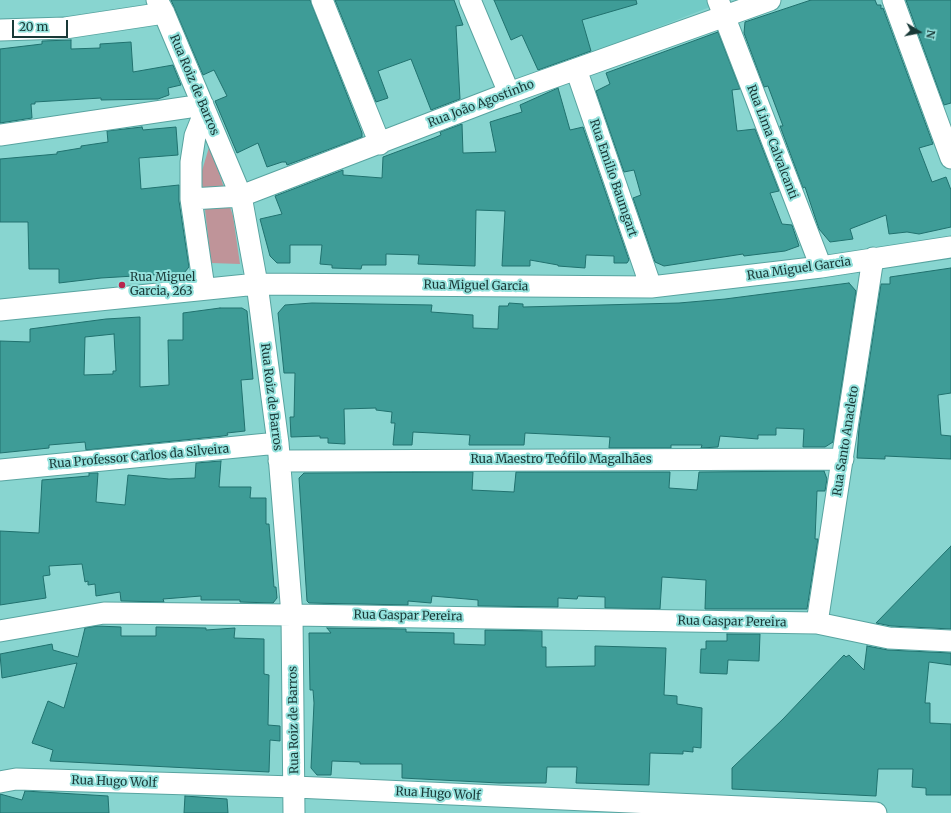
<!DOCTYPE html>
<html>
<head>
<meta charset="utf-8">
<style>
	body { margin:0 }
	#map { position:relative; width:951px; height:813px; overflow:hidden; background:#88d5d0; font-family:Merriweather,serif }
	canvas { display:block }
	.north { position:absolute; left:899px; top:12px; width:40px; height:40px; -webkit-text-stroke:3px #95e2dd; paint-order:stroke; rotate:100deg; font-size:11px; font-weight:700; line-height:16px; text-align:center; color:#193937 }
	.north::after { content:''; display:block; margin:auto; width:14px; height:18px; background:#193937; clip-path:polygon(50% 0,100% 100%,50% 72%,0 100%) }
	.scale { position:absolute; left:12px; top:20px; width:56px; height:18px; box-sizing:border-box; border:2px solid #193937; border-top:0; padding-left:5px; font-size:12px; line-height:14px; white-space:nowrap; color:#193937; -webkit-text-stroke:3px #95e2dd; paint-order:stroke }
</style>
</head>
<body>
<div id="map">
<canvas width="951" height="813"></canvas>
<div class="north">N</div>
<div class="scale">20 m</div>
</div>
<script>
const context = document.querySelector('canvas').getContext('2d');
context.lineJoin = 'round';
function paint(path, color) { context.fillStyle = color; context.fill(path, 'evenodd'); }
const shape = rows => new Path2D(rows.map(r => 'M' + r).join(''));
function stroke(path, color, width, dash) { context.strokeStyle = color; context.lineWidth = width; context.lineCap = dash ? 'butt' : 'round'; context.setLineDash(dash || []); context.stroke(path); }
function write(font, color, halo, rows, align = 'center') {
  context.font = font + ' Merriweather,serif'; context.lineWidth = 4; context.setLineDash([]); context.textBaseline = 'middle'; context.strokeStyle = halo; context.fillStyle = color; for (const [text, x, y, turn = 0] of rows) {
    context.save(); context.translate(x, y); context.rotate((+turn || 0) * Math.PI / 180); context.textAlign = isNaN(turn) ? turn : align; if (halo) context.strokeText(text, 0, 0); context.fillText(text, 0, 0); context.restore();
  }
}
paint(shape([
	[575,0,712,0,710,7,592,53]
]), '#72cbc6');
paint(shape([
	[210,144,233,216,240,264,211,263,201,174]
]), '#bf9499');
const building = shape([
	[171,0,310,0,362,133,362,137,287,165,286,162,282,162,267,167,258,143,237,153,215,101,227,96,214,70,203,75,171,0],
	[335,0,454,0,463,25,456,26,460,99,431,110,411,59,378,71,388,98,376,102,335,0],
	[494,0,636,0,637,4,582,20,591,51,538,70,522,35,511,40,494,0],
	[811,0,875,0,877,5,881,5,881,9,883,8,933,144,919,148,932,182,946,177,951,190,951,227,919,234,907,232,889,234,886,215,850,229,853,239,830,242,819,229,805,187,803,188,780,126,783,126,768,86,764,87,744,33,745,22,811,0],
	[906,0,951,0,951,103,944,105,906,0],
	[718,32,740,89,732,90,737,131,755,129,779,191,770,193,782,224,792,225,799,246,785,251,744,256,743,254,664,266,655,262,633,198,641,195,634,170,624,172,596,91,610,84,606,73,718,32],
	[71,40,71,49,100,48,100,44,131,42,133,72,173,65,181,85,168,88,169,95,158,99,101,100,101,98,35,102,35,104,31,104,32,118,0,123,0,49,42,44,42,41,71,40],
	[558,88,570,130,583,127,629,260,627,263,614,263,614,256,586,255,585,268,558,266,558,265,530,260,530,266,502,266,505,211,476,210,475,266,418,264,419,255,386,254,386,265,362,265,361,269,332,268,332,265,320,264,322,245,290,245,290,263,277,263,270,256,260,219,282,214,275,196,343,170,343,175,382,178,383,157,434,138,441,135,440,132,462,124,463,153,496,152,490,122,522,112,520,105,558,88],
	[142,127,143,130,176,127,178,155,139,158,141,189,179,185,179,201,189,267,184,273,101,278,59,283,59,269,29,269,28,222,0,222,0,159,57,154,57,152,81,148,81,146,108,142,107,131,142,127],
	[951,268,951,393,938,395,941,435,951,436,951,459,885,456,885,459,857,458,859,428,881,284,890,284,890,277,951,268],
	[849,283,856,291,833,442,825,447,803,447,804,429,776,428,776,435,758,435,758,439,720,436,718,447,701,448,702,445,671,445,671,448,609,448,610,437,525,433,524,445,469,445,470,435,413,432,412,445,393,445,395,423,391,423,392,412,376,410,376,408,344,409,345,444,328,443,328,438,320,438,320,436,291,437,290,417,294,417,295,373,284,373,278,313,285,305,312,303,432,305,431,312,473,315,473,328,498,329,499,306,508,306,509,303,523,304,523,307,679,303,725,299,849,283],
	[220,308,242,308,247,311,253,379,241,380,245,431,227,433,228,435,223,436,86,450,85,442,49,445,49,448,0,453,0,341,30,342,30,329,106,319,140,317,140,387,169,385,168,340,183,340,183,313,220,308],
	[114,334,116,371,113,371,113,374,84,375,85,337,114,334],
	[221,461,219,487,251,487,250,498,266,498,266,524,269,524,274,587,276,587,277,598,273,603,240,602,240,600,201,600,201,596,163,599,164,602,121,601,120,592,96,596,95,584,88,585,88,581,85,582,82,564,49,566,50,575,43,576,46,598,0,605,0,531,39,533,42,480,89,476,89,473,98,473,96,502,125,505,128,475,169,479,195,478,196,463,221,461],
	[824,471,827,479,825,491,817,491,815,539,818,539,807,609,705,609,706,580,662,577,660,609,605,608,605,597,578,596,577,599,558,598,558,607,478,606,478,600,432,596,431,603,408,601,408,605,309,603,307,601,299,478,304,473,473,472,472,490,514,492,516,472,670,472,669,488,697,490,699,472,824,471],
	[951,546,951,629,891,626,876,623,951,546],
	[97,626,121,627,121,636,156,636,156,627,206,628,206,630,235,628,234,638,264,639,264,674,269,675,268,725,280,726,280,741,270,740,269,772,50,761,53,750,32,743,48,701,64,708,77,663,2,678,0,654,52,644,53,650,78,657,85,628,97,626],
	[327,628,406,629,406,632,454,633,454,644,485,645,485,630,542,631,542,647,546,647,546,667,595,666,595,646,666,648,664,695,677,696,677,704,702,708,701,748,693,747,693,752,683,751,683,754,650,753,649,785,576,783,577,767,547,767,546,783,499,783,402,778,402,764,360,764,360,762,332,761,331,775,317,775,311,768,314,703,313,690,310,690,309,633,331,633,327,628],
	[727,634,760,634,759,661,728,660,727,674,700,673,701,649,706,649,706,641,727,641,727,634],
	[867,646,888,650,951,653,951,665,929,662,925,703,930,703,930,723,951,724,951,795,926,795,926,788,912,787,913,769,878,769,876,796,732,789,732,768,783,719,844,655,846,657,849,655,864,670,867,646],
	[25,791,108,796,109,813,0,813,0,794,22,800,25,791],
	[185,796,227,799,228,813,184,813,185,796]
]);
paint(building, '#3e9c97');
stroke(building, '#20716e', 1);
const street = shape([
	[157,0,164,13,241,196,257,284,278,443,292,615,294,813],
	[322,0,380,144],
	[470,0,509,93],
	[718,0,821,267],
	[893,0,951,158],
	[0,30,65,28,164,13],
	[576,69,651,287],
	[0,135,203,105],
	[191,199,241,196,509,93,770,0],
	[204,288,191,199,191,162,195,136,205,111],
	[0,310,257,284,651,287,821,267,951,247],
	[279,461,843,459],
	[0,470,278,443],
	[817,623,873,258],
	[0,631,104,613,292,615,817,623,889,638,951,641],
	[0,782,16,779,295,787,876,813]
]);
stroke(street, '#58a4a0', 23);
stroke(street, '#fff', 21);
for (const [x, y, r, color] of [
	[122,285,4,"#b7264e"]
]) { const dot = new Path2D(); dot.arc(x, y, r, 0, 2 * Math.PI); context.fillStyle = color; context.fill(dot); stroke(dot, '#95e2dd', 1.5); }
write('12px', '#193937', '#95e2dd', [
	["Rua Roiz de Barros",194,85,67],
	["Rua João Agostinho",481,104,-21],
	["Rua Lima Calvalcanti",772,142,69],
	["Rua Emilio Baumgart",613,178,71],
	["Rua Miguel Garcia",799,269,-8],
	["Rua Miguel Garcia",476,286,1],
	["Rua Roiz de Barros",271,397,83],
	["Rua Santo Anacleto",846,441,-81],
	["Rua Professor Carlos da Silveira",139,457,-5],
	["Rua Maestro Teófilo Magalhães",561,460],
	["Rua Gaspar Pereira",408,616,1],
	["Rua Gaspar Pereira",732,622,1],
	["Rua Roiz de Barros",294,720,-91],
	["Rua Hugo Wolf",114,782,2],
	["Rua Hugo Wolf",438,794,3]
]);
write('12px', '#193937', '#95e2dd', [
	["Rua Miguel",130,278],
	["Garcia, 263",130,292]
], 'left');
</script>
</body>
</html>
